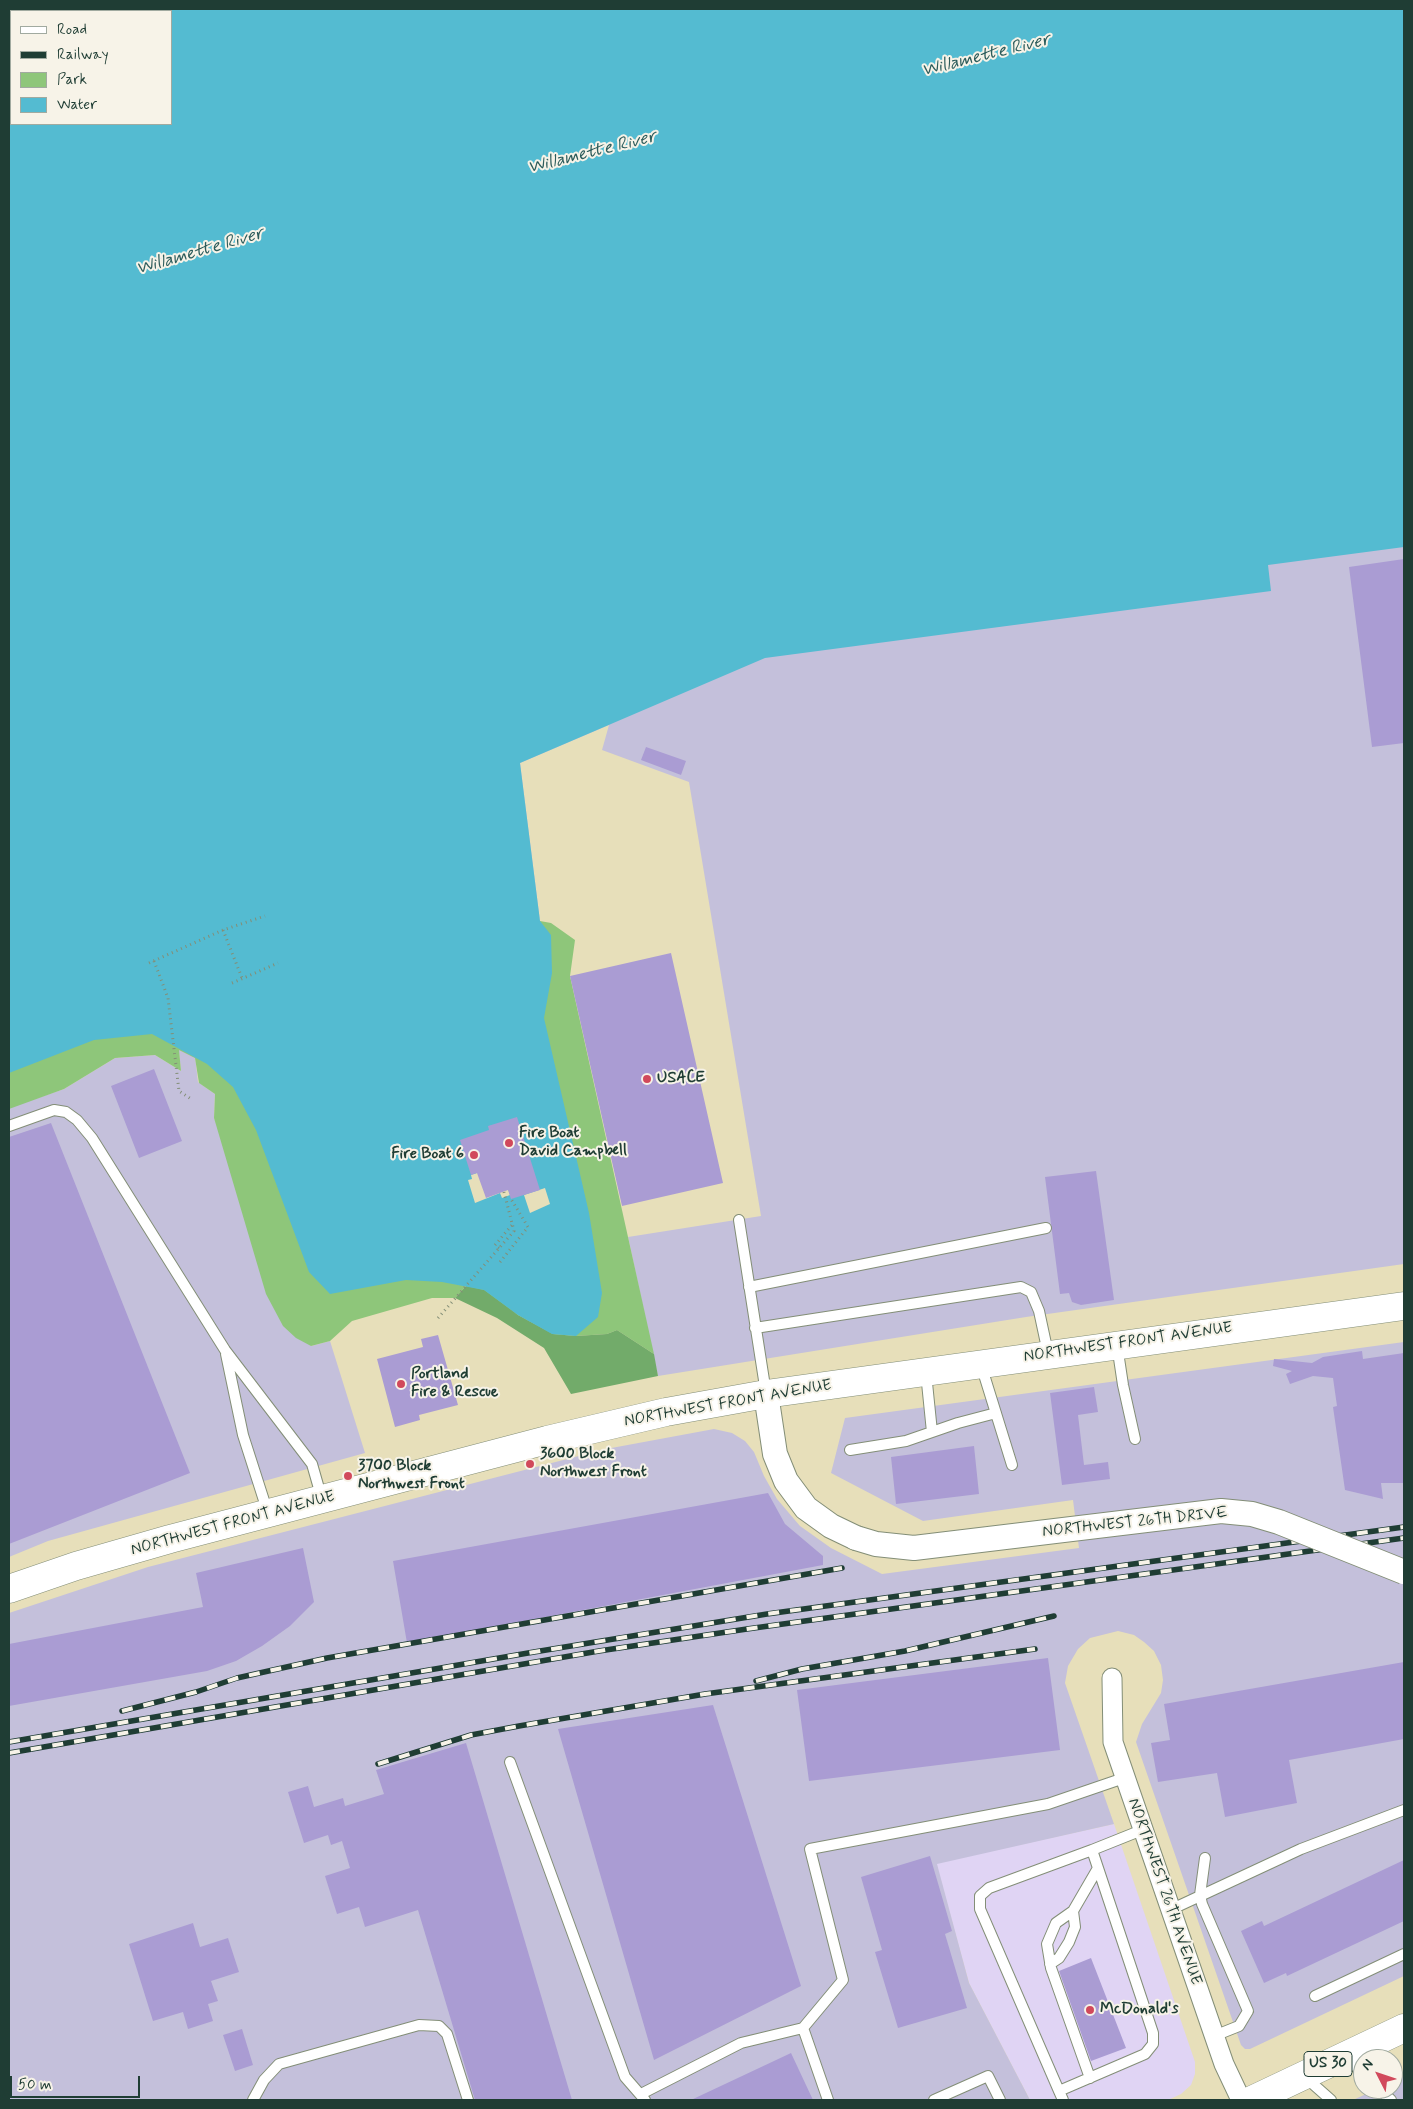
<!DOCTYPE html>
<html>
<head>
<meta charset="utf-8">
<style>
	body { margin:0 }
	#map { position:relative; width:1413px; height:2109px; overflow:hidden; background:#e7dfba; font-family:Mynerve,sans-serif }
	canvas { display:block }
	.frame { position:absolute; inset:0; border:10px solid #1f3d34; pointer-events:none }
	.legend { position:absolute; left:10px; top:10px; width:162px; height:115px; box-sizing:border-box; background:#f7f3e8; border:1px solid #a1aaa0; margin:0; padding:6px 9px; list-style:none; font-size:15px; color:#1f3d34 }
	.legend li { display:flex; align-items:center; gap:10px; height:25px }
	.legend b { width:25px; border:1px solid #a1aaa0 }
	.north { position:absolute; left:1353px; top:2049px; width:50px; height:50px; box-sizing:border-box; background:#f7f3e8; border:1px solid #a1aaa0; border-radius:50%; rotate:311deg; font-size:14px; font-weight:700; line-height:20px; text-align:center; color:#1f3d34 }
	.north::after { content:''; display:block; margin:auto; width:18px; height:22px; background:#d1495b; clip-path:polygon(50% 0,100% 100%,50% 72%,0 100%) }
	.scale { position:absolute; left:10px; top:2076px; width:130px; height:22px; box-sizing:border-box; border:2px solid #1f3d34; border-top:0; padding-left:6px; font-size:15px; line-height:18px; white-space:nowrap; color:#1f3d34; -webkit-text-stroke:4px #f7f3e8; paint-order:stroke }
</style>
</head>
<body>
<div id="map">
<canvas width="1413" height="2109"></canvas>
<div class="frame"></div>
<ul class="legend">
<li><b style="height:6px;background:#fff"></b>Road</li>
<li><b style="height:6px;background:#1f3d34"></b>Railway</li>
<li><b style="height:14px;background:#8ec67a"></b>Park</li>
<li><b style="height:14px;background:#54bbd1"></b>Water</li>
</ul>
<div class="north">N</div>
<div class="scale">50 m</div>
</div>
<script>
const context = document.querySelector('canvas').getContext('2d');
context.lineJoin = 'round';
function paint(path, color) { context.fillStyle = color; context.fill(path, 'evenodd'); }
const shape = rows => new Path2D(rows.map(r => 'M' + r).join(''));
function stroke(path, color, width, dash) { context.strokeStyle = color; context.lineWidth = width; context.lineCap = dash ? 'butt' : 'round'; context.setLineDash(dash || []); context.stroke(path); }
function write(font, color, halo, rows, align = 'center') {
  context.font = font + ' Mynerve,sans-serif'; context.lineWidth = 4; context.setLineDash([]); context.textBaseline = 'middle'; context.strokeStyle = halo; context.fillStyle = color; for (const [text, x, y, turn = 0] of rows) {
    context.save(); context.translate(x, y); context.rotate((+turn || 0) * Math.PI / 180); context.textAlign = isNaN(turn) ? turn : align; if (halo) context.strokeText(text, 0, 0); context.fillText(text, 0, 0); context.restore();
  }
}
paint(shape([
	[1114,1824,1195,2062,1195,2074,1191,2085,1181,2094,1168,2100,1030,2100,969,1983,936,1863]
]), '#e0d4f4');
paint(shape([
	[1404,488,1404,1264,1026,1317,658,1376,628,1237,761,1216,689,782,602,750,609,725,520,763,540,921,455,612],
	[188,993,198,1082,215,1094,214,1118,311,1346,330,1341,365,1453,48,1541,9,1557,9,1108,64,1089,115,1058,155,1055,181,1071,173,997],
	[1404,1342,1404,1976,1250,2049,1245,2049,1241,2045,1136,1742,1142,1724,1161,1693,1163,1680,1161,1665,1154,1651,1144,1642,1134,1635,1118,1631,1090,1638,1078,1649,1068,1666,1065,1683,1114,1824,937,1864,969,1983,1030,2100,9,2100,9,1613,148,1567,606,1449,714,1429,732,1433,745,1441,754,1452,764,1476,777,1499,800,1526,831,1548,882,1574,1079,1548,1073,1500,923,1521,831,1473,845,1418],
	[1404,2076,1404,2100,1353,2100,1377,2089,1393,2089,1393,2081]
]), '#c4c0db');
paint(shape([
	[540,921,551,923,575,940,570,976,654,1354,617,1330,607,1334,576,1336,552,1334,466,1286,455,1298,432,1298,352,1321,330,1341,311,1346,296,1338,283,1326,266,1294,214,1118,215,1094,199,1083,195,1058,179,1050,181,1071,155,1055,115,1058,64,1089,9,1109,9,1021,77,994,541,1124]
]), '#8ec67a');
paint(shape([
	[466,1286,484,1290,518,1315,553,1334,576,1336,607,1334,617,1330,654,1354,658,1376,571,1394,544,1348,497,1318,455,1298]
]), '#72ab6a');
paint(shape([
	[9,9,1404,9,1404,547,1268,565,1271,591,765,658,520,763,540,921,551,935,552,973,544,1018,589,1213,602,1293,598,1317,576,1336,552,1334,518,1315,484,1290,442,1282,406,1280,330,1294,309,1272,256,1130,233,1087,207,1064,152,1034,94,1040,9,1073],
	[11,11,171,11,171,124,11,124]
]), '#54bbd1');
paint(shape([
	[498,1159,510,1195,502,1198,500,1193,475,1203,468,1180,472,1179,471,1175,492,1168],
	[545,1188,550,1204,530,1213,524,1195]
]), '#e7dfba');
paint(shape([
	[1404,559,1404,743,1372,747,1349,567],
	[646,747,686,761,681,775,641,760],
	[671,953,723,1183,622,1206,570,976],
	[154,1069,182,1141,139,1158,111,1086],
	[517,1117,540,1190,511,1199,508,1190,486,1198,477,1173,471,1175,460,1140,489,1130,488,1126],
	[51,1123,190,1473,9,1544,9,1137],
	[1096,1171,1114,1300,1081,1305,1072,1302,1069,1293,1060,1294,1045,1177],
	[438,1335,458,1405,419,1415,420,1420,395,1427,377,1359,423,1347,421,1339],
	[1362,1351,1363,1359,1404,1353,1404,1483,1381,1483,1383,1499,1345,1490,1333,1407,1337,1406,1333,1378,1313,1376,1290,1384,1286,1374,1292,1371,1273,1366,1274,1359,1312,1363,1323,1357],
	[1094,1387,1098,1412,1078,1415,1084,1465,1108,1462,1110,1479,1062,1485,1050,1393],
	[974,1446,979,1494,896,1504,891,1457],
	[768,1493,785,1524,823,1556,823,1565,407,1643,393,1561],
	[303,1548,314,1602,290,1626,262,1646,236,1661,207,1671,9,1706,9,1644,203,1607,196,1573],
	[1048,1658,1060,1750,809,1781,797,1690],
	[1404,1662,1404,1739,1289,1760,1297,1803,1225,1817,1217,1773,1158,1782,1151,1743,1170,1740,1164,1704],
	[713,1705,801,1986,654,2060,558,1729],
	[466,1743,572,2100,475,2100,418,1910,365,1927,359,1907,337,1914,325,1876,350,1868,342,1841,331,1845,328,1835,304,1843,288,1792,308,1786,314,1807,343,1798,345,1806,384,1794,376,1770],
	[930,1856,952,1931,945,1934,967,2008,898,2028,875,1952,882,1950,861,1877],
	[1404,1860,1404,1921,1287,1976,1286,1973,1264,1983,1241,1931,1262,1921,1264,1926],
	[193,1923,200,1947,228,1938,239,1972,211,1981,218,2001,208,2004,213,2021,188,2029,183,2012,153,2021,129,1944],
	[1091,1958,1126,2048,1091,2061,1059,1971],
	[242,2029,253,2065,235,2071,223,2035],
	[791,2053,813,2100,691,2100]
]), '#aa9cd3');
const service = shape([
	[9,1126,54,1110,66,1112,77,1120,92,1138,225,1350,312,1464,322,1499],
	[739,1220,766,1393],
	[749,1287,1046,1228],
	[755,1328,1021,1287,1031,1292,1039,1311,1048,1353],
	[1117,1345,1123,1385,1135,1439],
	[226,1354,243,1435,268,1513],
	[981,1365,1012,1465],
	[926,1373,932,1432],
	[850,1450,906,1441,958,1423,996,1413],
	[510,1762,625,2077,645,2100],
	[1092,1850,1142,1830],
	[1205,1858,1200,1895,1202,1904,1248,2011,1239,2026,1214,2036],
	[1170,1910,1301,1849,1404,1810],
	[1050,1964,1059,1958,1069,1942,1075,1927,1073,1911],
	[1315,1996,1404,1954],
	[803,2028,828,2100],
	[1346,2057,1363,2074],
	[1305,2077,1331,2100],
	[1090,2078,1051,1968,1047,1944,1056,1923,1073,1911,1098,1868],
	[1379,2089,1391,2100],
	[1059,2091,1145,2054,1153,2044,1153,2033,1092,1850,989,1888,980,1896,980,1909,1059,2091,1063,2100],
	[641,2094,741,2043,803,2028,843,1980,810,1849,1048,1804,1124,1778],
	[253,2100,264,2080,279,2064,419,2025,439,2026,447,2034,468,2100],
	[934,2100,988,2076,1000,2100]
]);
const minor = shape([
	[1112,1678,1113,1742,1224,2064,1241,2100]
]);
const tertiary = shape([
	[766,1394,775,1454,786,1481,806,1508,831,1526,856,1538]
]);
const secondary = shape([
	[9,1589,76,1566,170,1539,547,1440,666,1412,766,1394,1404,1306]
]);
const trunk = shape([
	[1252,2100,1404,2028]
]);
stroke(service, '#838e77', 12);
stroke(minor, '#838e77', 21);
stroke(tertiary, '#838e77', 26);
stroke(secondary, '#838e77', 29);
stroke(trunk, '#838e77', 29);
stroke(shape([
	[223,930,242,978],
	[154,961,168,998,179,1091,191,1099],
	[149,963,223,930,265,916],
	[232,983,278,963],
	[499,1248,495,1245,512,1225],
	[500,1262,528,1227,511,1199],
	[438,1318,514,1231,504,1192]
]), '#838e77', 3, [1, 4]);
stroke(service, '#fff', 10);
stroke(minor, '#fff', 19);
stroke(tertiary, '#fff', 24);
stroke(secondary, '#fff', 28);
stroke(trunk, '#fff', 28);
const rail = shape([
	[756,1681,802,1669,905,1651,1054,1616],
	[122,1711,196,1692,237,1678,327,1658,842,1568],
	[9,1742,534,1652,767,1614,1404,1527],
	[9,1753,599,1651,747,1629,1404,1538],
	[378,1764,471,1735,519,1726,705,1694,1035,1649]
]);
stroke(rail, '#1f3d34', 5.5);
stroke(rail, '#f7f3e8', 4, [11]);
const tertiaryBridge = shape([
	[856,1538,876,1544,914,1548,1221,1511,1252,1514,1279,1522,1404,1572]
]);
stroke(tertiaryBridge, '#838e77', 26, []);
stroke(tertiaryBridge, '#fff', 24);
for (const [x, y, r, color] of [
	[647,1079,5,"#d1495b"],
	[509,1143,5,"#d1495b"],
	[474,1155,5,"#d1495b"],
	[401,1384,5,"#d1495b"],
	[530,1464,5,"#d1495b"],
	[348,1476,5,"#d1495b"],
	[1090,2010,5,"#d1495b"]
]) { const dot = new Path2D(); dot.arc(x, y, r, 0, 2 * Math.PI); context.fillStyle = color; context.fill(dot); stroke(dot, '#f7f3e8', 2); }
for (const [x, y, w] of [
	[1328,2064,48]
]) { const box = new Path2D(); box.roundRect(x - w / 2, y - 12.5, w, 25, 4); context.fillStyle = '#f7f3e8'; context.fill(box); stroke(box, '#1f3d34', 1); }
write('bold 15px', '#1f3d34', null, [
	["US 30",1328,2064]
]);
write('bold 16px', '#1f3d34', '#f7f3e8', [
	["USACE",657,1079],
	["Fire Boat",519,1134],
	["David Campbell",519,1152],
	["Fire Boat 6",464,1155,"right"],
	["Portland",411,1375],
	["Fire & Rescue",411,1393],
	["3600 Block",540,1455],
	["Northwest Front",540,1473],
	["3700 Block",358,1467],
	["Northwest Front",358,1485],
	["McDonald's",1100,2010]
], 'left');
write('16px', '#1f3d34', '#f7f3e8', [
	["NORTHWEST FRONT AVENUE",1128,1343,-8],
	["NORTHWEST FRONT AVENUE",728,1404,-10],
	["NORTHWEST 26TH DRIVE",1135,1523,-6],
	["NORTHWEST FRONT AVENUE",233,1524,-15],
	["NORTHWEST 26TH AVENUE",1164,1892,71]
]);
write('italic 18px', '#2c5c5b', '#f7f3e8', [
	["Willamette River",986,56,-14],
	["Willamette River",592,153,-14],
	["Willamette River",200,252,-16]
]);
</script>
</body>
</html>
